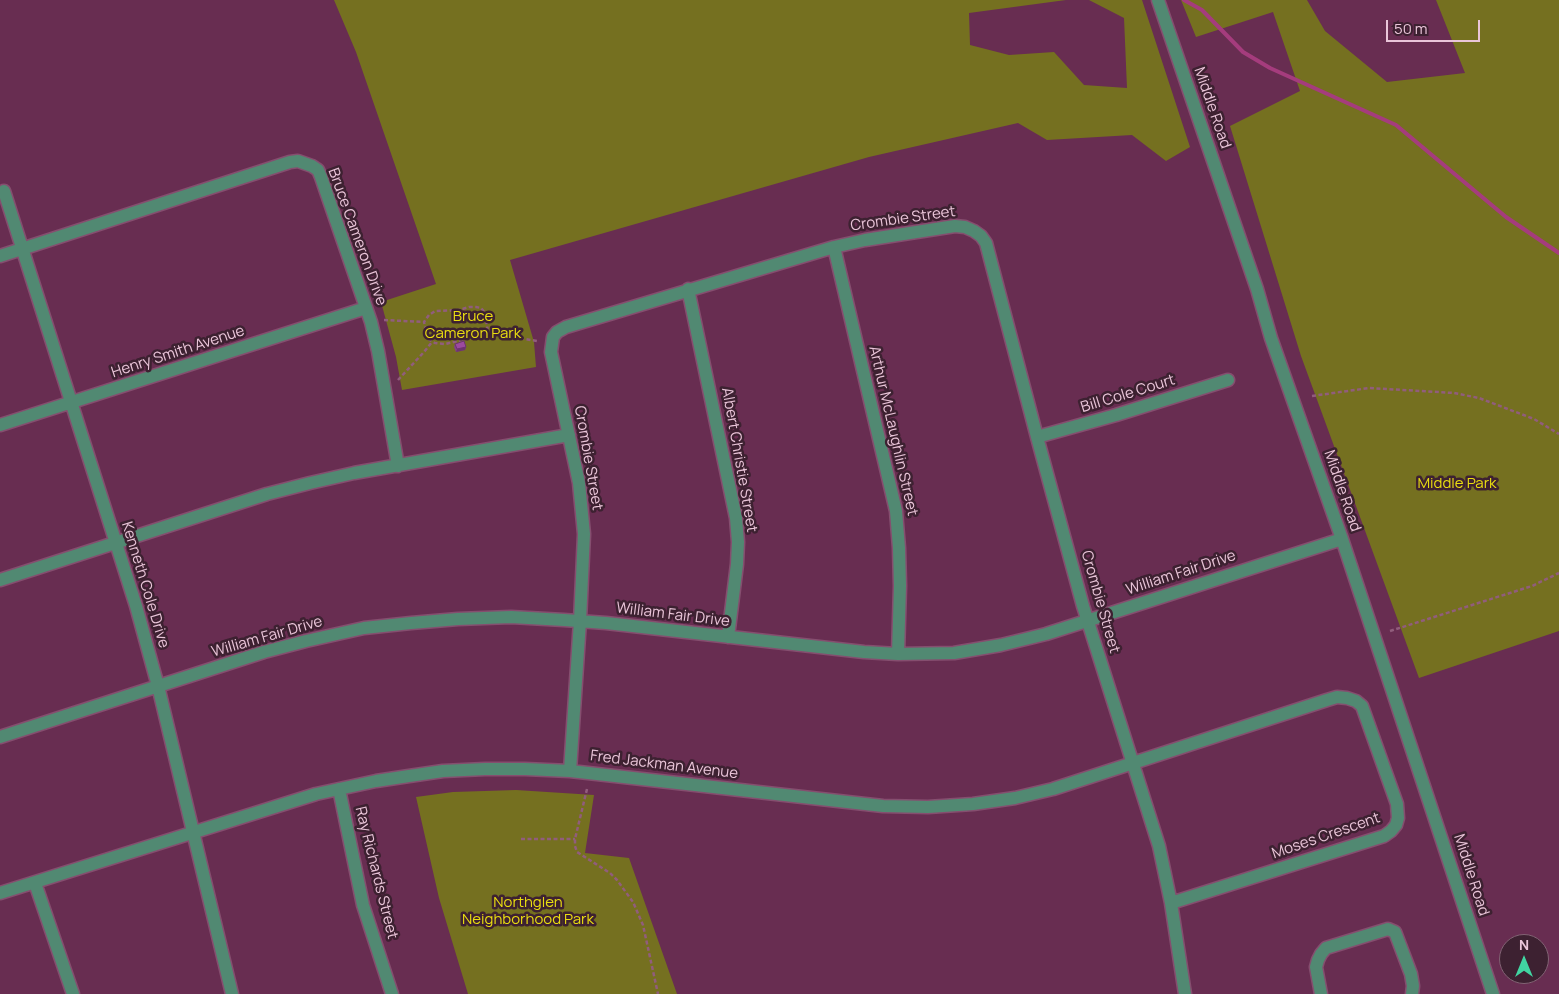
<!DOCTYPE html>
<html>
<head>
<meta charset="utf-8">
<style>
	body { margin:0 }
	#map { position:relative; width:1559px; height:994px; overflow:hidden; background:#682d51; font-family:Manrope,sans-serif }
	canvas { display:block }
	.north { position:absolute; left:1499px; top:934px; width:50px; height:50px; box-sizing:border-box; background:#3d2131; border:1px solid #826374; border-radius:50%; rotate:0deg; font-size:14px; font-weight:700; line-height:20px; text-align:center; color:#eac5d9 }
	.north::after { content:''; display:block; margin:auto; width:18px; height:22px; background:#41d4a1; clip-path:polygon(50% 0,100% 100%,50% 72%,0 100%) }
	.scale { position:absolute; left:1386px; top:20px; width:94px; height:22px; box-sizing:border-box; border:2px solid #eac5d9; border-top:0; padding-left:6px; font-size:15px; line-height:18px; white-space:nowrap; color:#eac5d9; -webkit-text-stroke:4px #3d2131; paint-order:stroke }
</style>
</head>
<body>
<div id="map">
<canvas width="1559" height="994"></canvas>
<div class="north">N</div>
<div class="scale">50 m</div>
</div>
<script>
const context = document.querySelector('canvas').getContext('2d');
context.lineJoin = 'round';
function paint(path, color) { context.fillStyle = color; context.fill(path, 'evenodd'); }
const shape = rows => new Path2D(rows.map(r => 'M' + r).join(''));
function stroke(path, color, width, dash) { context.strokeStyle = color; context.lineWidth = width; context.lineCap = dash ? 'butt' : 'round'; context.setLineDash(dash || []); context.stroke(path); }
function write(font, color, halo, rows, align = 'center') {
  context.font = font + ' Manrope,sans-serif'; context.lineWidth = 5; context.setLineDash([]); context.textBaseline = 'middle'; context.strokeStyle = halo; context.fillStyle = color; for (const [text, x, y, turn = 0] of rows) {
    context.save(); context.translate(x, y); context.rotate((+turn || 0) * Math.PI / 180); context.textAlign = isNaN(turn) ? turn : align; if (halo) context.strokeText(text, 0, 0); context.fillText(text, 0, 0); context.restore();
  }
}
paint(shape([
	[334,0,1066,0,969,13,970,45,1009,55,1054,52,1084,85,1127,88,1124,18,1089,0,1142,0,1190,147,1166,161,1132,135,1047,140,1018,123,869,157,510,260,534,342,536,367,402,390,396,357,381,302,436,284,356,52],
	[1181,0,1307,0,1325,31,1387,82,1465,73,1436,0,1559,0,1559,631,1419,678,1301,356,1230,126,1300,91,1273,12,1196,37],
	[516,790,594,795,585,853,629,858,677,994,468,994,439,898,416,797,453,792]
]), '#757020');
stroke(shape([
	[1184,0,1202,10,1243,52,1270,68,1396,125,1506,217,1559,253]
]), '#a53c7d', 4);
const minor = shape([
	[1158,0,1257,289,1271,338,1342,539,1493,994],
	[4,191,136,606,158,686,232,994],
	[834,247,896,511,899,548,900,586,898,654],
	[0,256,290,162,298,161,312,166,318,170,321,177,371,322,378,351,398,466],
	[688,289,736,518,738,542,737,564,728,637],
	[0,425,366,308],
	[1037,437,1116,415,1228,380],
	[0,580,267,494,310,483,354,473,569,435],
	[0,737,264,652,306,641,364,628,411,623,458,619,511,617,564,620,606,623,864,652,898,654,954,653,1001,645,1046,634,1342,539],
	[570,771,580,621,584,534,579,483,551,352,553,337,557,332,566,327,834,247,865,240,955,226,965,227,974,231,981,236,986,243,1037,437,1083,606,1159,846,1171,903,1185,994],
	[339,789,363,905,392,994],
	[35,883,73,994],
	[0,893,316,794,376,781,409,776,443,771,485,769,525,769,570,771,883,806,928,807,973,804,1015,798,1053,789,1327,700,1337,697,1347,698,1356,701,1362,706,1397,804,1398,818,1396,825,1391,831,1384,836,1171,903],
	[1321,994,1316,967,1318,960,1321,954,1326,948,1388,929,1395,932,1411,974,1413,986,1412,994]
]);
stroke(minor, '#854e6f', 15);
stroke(shape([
	[384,320,424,322],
	[488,333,479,336,445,344,435,343,428,339,424,322,429,315,435,311,459,310,469,307,476,307,481,308,485,313,488,333,537,341],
	[398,380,424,352,432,342],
	[1312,396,1369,388,1454,393,1479,398,1534,419,1559,434],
	[1390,631,1532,586,1559,573],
	[587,789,575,839,575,846,577,852,610,873,617,880,633,902,643,925,658,994],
	[521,839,575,839]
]), '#915d7c', 2.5, [4, 2.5]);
stroke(minor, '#518972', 12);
paint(shape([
	[455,344,466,347,465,350,456,352,454,347]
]), '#86408a');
paint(shape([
	[466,347,465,350,456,352,457,349]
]), '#6d3470');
const building = shape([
	[464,341,466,347,457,349,455,344,464,341]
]);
paint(building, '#9c4aa0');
stroke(building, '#6d3470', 1);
write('15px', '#eac5d9', '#3d2131', [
	["Middle Road",1212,108,71],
	["Crombie Street",903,219,-8],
	["Bruce Cameron Drive",357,237,70],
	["Henry Smith Avenue",178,352,-18],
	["Bill Cole Court",1128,394,-17],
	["Arthur McLaughlin Street",893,431,77],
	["Crombie Street",588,458,80],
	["Albert Christie Street",739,460,80],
	["Middle Road",1342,491,71],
	["William Fair Drive",1181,573,-18],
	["Kenneth Cole Drive",145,585,73],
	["Crombie Street",1100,602,74],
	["William Fair Drive",673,615,7],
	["William Fair Drive",267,637,-16],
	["Fred Jackman Avenue",664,765,7],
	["Moses Crescent",1326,836,-19],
	["Ray Richards Street",376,873,76],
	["Middle Road",1471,875,72]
]);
write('15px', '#eade10', '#3d2131', [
	["Bruce",473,317],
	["Cameron Park",473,334],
	["Middle Park",1457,484],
	["Northglen",528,903],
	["Neighborhood Park",528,920]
]);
</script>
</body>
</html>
